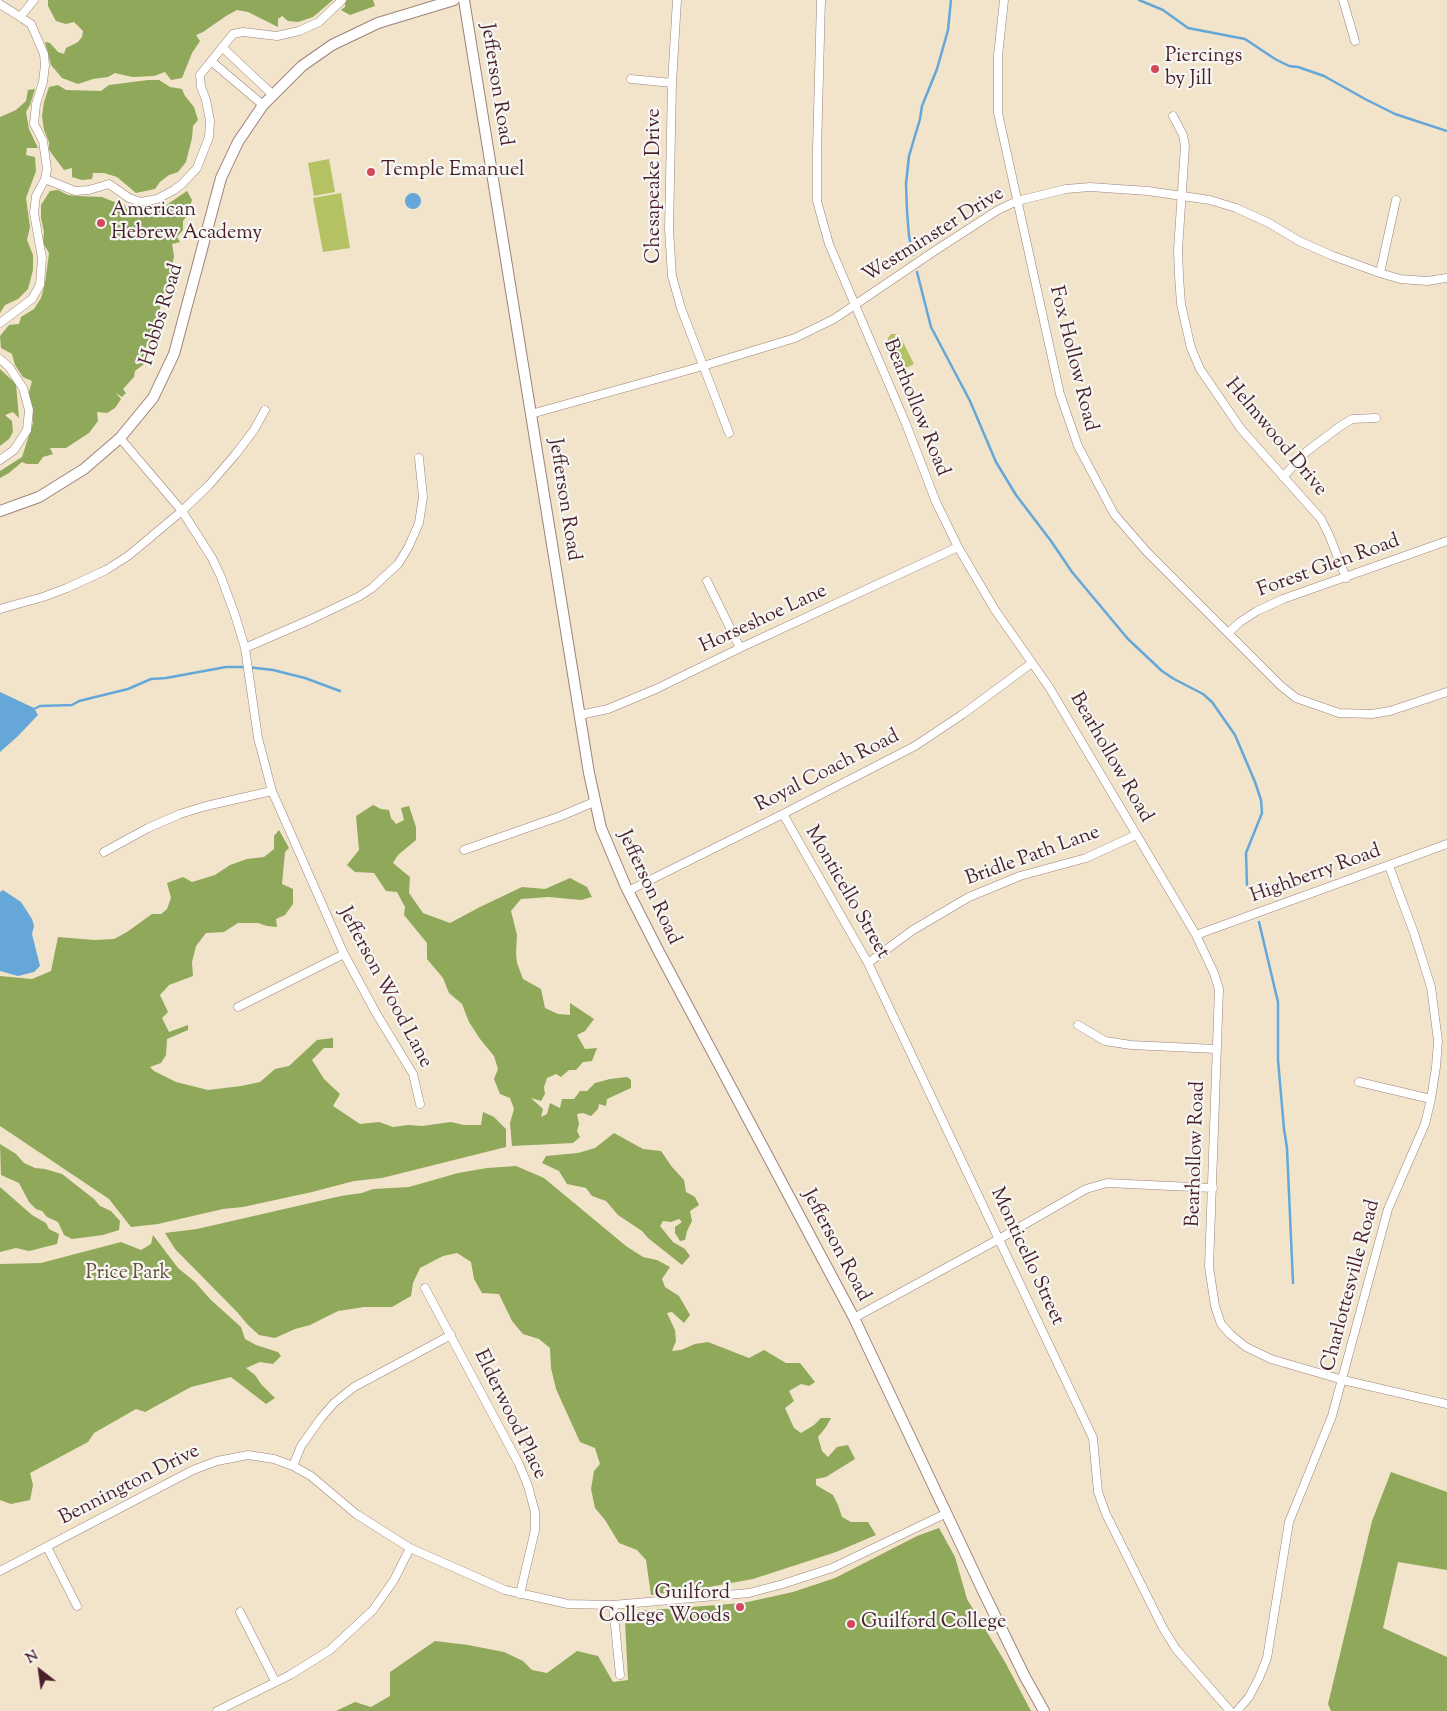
<!DOCTYPE html>
<html>
<head>
<meta charset="utf-8">
<style>
	body { margin:0 }
	#map { position:relative; width:1447px; height:1711px; overflow:hidden; background:#f1e4cb; font-family:"Sorts Mill Goudy",serif }
	canvas { display:block }
	.north { position:absolute; left:15px; top:1646px; width:50px; height:50px; -webkit-text-stroke:4px #f6f6f2; paint-order:stroke; rotate:330deg; font-size:14px; font-weight:700; line-height:20px; text-align:center; color:#4a1f2b }
	.north::after { content:''; display:block; margin:auto; width:18px; height:22px; background:#4a1f2b; clip-path:polygon(50% 0,100% 100%,50% 72%,0 100%) }
</style>
</head>
<body>
<div id="map">
<canvas width="1447" height="1711"></canvas>
<div class="north">N</div>
</div>
<script>
const context = document.querySelector('canvas').getContext('2d');
context.lineJoin = 'round';
function paint(path, color) { context.fillStyle = color; context.fill(path, 'evenodd'); }
const shape = rows => new Path2D(rows.map(r => 'M' + r).join(''));
function stroke(path, color, width, dash) { context.strokeStyle = color; context.lineWidth = width; context.lineCap = dash ? 'butt' : 'round'; context.setLineDash(dash || []); context.stroke(path); }
function write(font, color, halo, rows, align = 'center') {
  context.font = font + ' "Sorts Mill Goudy",serif'; context.lineWidth = 4.5; context.setLineDash([]); context.textBaseline = 'middle'; context.strokeStyle = halo; context.fillStyle = color; for (const [text, x, y, turn = 0] of rows) {
    context.save(); context.translate(x, y); context.rotate((+turn || 0) * Math.PI / 180); context.textAlign = isNaN(turn) ? turn : align; if (halo) context.strokeText(text, 0, 0); context.fillText(text, 0, 0); context.restore();
  }
}
paint(shape([
	[329,159,335,192,314,196,308,163],
	[341,193,350,248,323,252,313,198],
	[891,334,897,334,901,338,914,364,900,371,889,351,888,338]
]), '#b4c264');
paint(shape([
	[48,0,333,0,313,17,298,22,288,21,282,16,278,19,278,27,248,12,237,10,226,16,203,32,196,35,200,41,192,53,182,78,171,80,165,72,154,76,132,77,115,73,108,77,93,79,78,84,62,78,51,65,45,42,50,43,58,52,64,54,66,48,78,42,82,37,83,31,74,22,66,24,56,21,48,6],
	[345,0,373,0,375,6,350,15,341,10,345,7],
	[148,80,159,80,170,87,182,89,185,96,194,107,198,120,193,126,192,138,186,162,178,172,169,175,160,182,155,189,136,193,117,177,104,173,93,173,92,179,82,180,72,177,72,168,64,170,49,150,49,142,44,130,42,116,44,102,49,87,58,85,66,90,101,91,109,85],
	[35,89,30,105,26,112,29,129,38,148,27,148,26,155,35,157,36,171,26,198,30,227,27,240,33,255,33,270,28,289,18,299,5,305,0,313,0,117,16,110,26,101,28,90],
	[58,190,68,195,78,196,102,197,122,205,137,208,162,208,187,191,192,200,187,216,183,221,183,230,177,237,180,242,172,244,174,256,169,282,161,301,158,325,153,331,151,341,145,348,144,364,135,371,134,377,123,389,126,393,122,397,116,393,121,399,115,408,107,413,97,412,98,421,89,433,66,448,50,448,53,454,43,457,38,464,27,464,22,462,9,473,0,478,0,471,22,457,33,423,29,392,32,381,23,377,15,365,12,354,1,348,0,336,9,325,19,324,21,317,34,309,41,298,45,283,49,253,43,243,44,232,41,218,41,205,50,191],
	[0,369,16,384,19,418,13,412,5,415,12,421,13,432,9,439,0,446],
	[373,805,381,809,389,810,391,818,396,824,404,820,401,808,409,806,416,827,416,840,398,855,393,863,410,877,409,893,423,913,450,923,480,907,522,887,545,889,570,878,587,887,592,897,581,900,549,897,521,899,511,911,517,935,516,954,517,963,523,979,541,989,545,1008,558,1014,570,1015,570,1003,594,1019,585,1031,577,1035,585,1049,597,1048,592,1061,583,1062,576,1070,569,1070,561,1077,556,1074,547,1078,544,1087,545,1094,541,1101,531,1098,543,1109,541,1117,547,1114,550,1103,560,1108,562,1099,574,1099,580,1091,587,1091,595,1083,610,1079,627,1077,631,1080,631,1088,607,1099,606,1106,599,1104,598,1109,591,1116,583,1113,577,1114,579,1124,577,1131,580,1137,573,1143,512,1146,510,1123,514,1109,510,1098,500,1094,494,1079,498,1069,494,1056,480,1039,469,1022,462,1004,449,993,443,978,427,959,427,943,404,915,405,907,397,892,386,891,374,873,355,872,347,865,359,850,356,816],
	[279,830,289,848,285,852,282,884,293,889,293,904,285,915,276,919,277,927,267,926,258,923,238,923,224,932,206,933,196,946,192,962,193,976,169,985,160,995,168,1012,162,1018,169,1032,188,1025,188,1030,167,1039,166,1055,161,1063,150,1067,154,1071,176,1082,208,1090,241,1086,260,1082,275,1069,289,1066,317,1040,333,1038,333,1048,324,1048,312,1060,324,1079,340,1094,333,1106,360,1124,379,1122,393,1127,408,1125,422,1126,451,1122,464,1125,481,1125,483,1112,494,1117,506,1129,506,1147,382,1178,354,1181,312,1192,243,1207,223,1209,158,1224,131,1227,109,1199,0,1126,0,976,32,979,51,971,58,937,94,940,114,939,127,932,152,914,161,914,167,909,171,898,167,883,183,877,192,882,215,875,230,865,247,859,264,857,274,849,274,836],
	[614,1133,643,1149,661,1151,672,1167,684,1180,686,1192,695,1197,699,1205,690,1211,692,1221,687,1231,685,1240,680,1241,675,1233,675,1227,682,1222,679,1219,671,1222,663,1221,660,1226,673,1242,685,1249,690,1256,682,1265,648,1238,642,1231,618,1215,606,1201,592,1196,586,1188,567,1184,559,1171,542,1163,546,1156,578,1153,595,1148],
	[0,1144,16,1154,24,1163,35,1168,45,1169,62,1174,94,1199,100,1206,111,1211,120,1221,119,1230,103,1235,72,1239,64,1235,58,1222,47,1217,42,1211,36,1209,29,1202,19,1183,1,1175],
	[516,1166,544,1178,626,1246,643,1257,657,1260,670,1267,662,1279,665,1287,679,1296,690,1315,684,1323,672,1312,667,1313,675,1330,676,1341,672,1351,681,1350,695,1344,708,1342,749,1358,764,1350,786,1363,800,1363,815,1382,809,1386,801,1384,789,1391,794,1401,785,1408,794,1428,801,1433,814,1425,821,1418,831,1418,826,1427,818,1437,822,1451,828,1457,837,1447,848,1445,855,1459,826,1477,816,1479,816,1485,833,1495,838,1505,842,1517,851,1522,868,1522,876,1535,836,1552,753,1579,709,1587,651,1595,646,1560,637,1550,619,1543,605,1520,595,1508,591,1489,594,1471,600,1464,595,1448,580,1442,556,1389,551,1368,550,1348,539,1339,523,1334,512,1321,499,1294,482,1293,474,1279,471,1262,457,1253,443,1256,420,1268,413,1283,411,1296,392,1307,364,1307,338,1311,310,1325,295,1329,275,1338,259,1335,248,1325,237,1312,175,1249,165,1233,197,1229,341,1196,362,1193,373,1189,409,1187,458,1173,487,1168],
	[0,1187,32,1215,46,1223,49,1229,59,1234,57,1244,29,1251,16,1248,0,1252],
	[153,1235,178,1268,195,1282,211,1300,241,1327,245,1339,256,1345,278,1352,281,1356,273,1364,260,1362,246,1368,255,1375,261,1384,275,1398,266,1404,231,1377,191,1387,145,1412,136,1409,94,1433,88,1442,30,1473,33,1485,30,1500,11,1504,0,1500,0,1264,41,1263,121,1242,141,1250,151,1244],
	[1391,1472,1447,1492,1447,1570,1398,1562,1383,1628,1447,1657,1447,1711,1331,1711,1328,1704,1372,1521],
	[939,1528,955,1557,967,1599,1005,1662,1031,1711,336,1711,355,1702,371,1707,390,1696,390,1672,435,1641,468,1645,504,1652,523,1661,532,1670,547,1673,577,1651,598,1656,613,1682,628,1680,625,1621,638,1611,743,1603,793,1592,835,1578,917,1536]
]), '#8fa85a');
paint(shape([
	'405 201a8 8 0 1 1 16 0a8 8 0 1 1-16 0Z',
	[0,692,34,708,38,715,18,736,0,752],
	[3,890,21,902,32,919,34,926,32,934,40,966,34,972,18,976,0,971,0,892]
]), '#64a7d8');
stroke(shape([
	[1139,0,1163,10,1188,28,1245,39,1275,59,1289,66,1298,67,1324,76,1365,99,1395,114,1447,131],
	[913,255,909,236,907,211,906,184,909,156,920,119,922,106,937,69,948,30,951,0],
	[917,272,931,327,970,401,996,462,1016,495,1051,541,1072,572,1128,639,1162,671,1174,679,1203,694,1212,702,1235,735,1255,782,1261,800,1262,813,1246,853,1247,885],
	[32,710,40,706,72,705,79,701,128,689,151,679,166,678,226,667,247,667,273,670,305,678,340,691],
	[1259,922,1278,1002,1278,1060,1284,1129,1287,1148,1293,1283]
]), '#64a7d8', 2.5);
const minor = shape([
	[677,0,672,83,669,229,672,276,681,308,729,433],
	[821,0,817,150,817,201,829,244,906,424,936,502,958,547,995,610,1049,687,1196,935,1214,973,1219,989,1209,1267,1215,1306,1221,1324,1231,1335,1246,1347,1271,1359,1343,1380,1447,1404],
	[1004,0,998,56,998,113,1060,394,1078,446,1114,514,1147,552,1280,685,1296,698,1339,713,1372,714,1390,711,1447,692],
	[1343,0,1355,41],
	[0,4,31,24,44,54,45,65,43,82,36,104,34,124,43,141,47,169,45,179,36,196,34,213,42,258,40,285,32,299,0,323],
	[20,17,34,0],
	[222,47,273,95],
	[211,61,263,105],
	[631,79,672,83],
	[1173,116,1183,135,1185,146,1178,250,1179,276,1181,304,1191,348,1200,369,1241,429,1321,519,1329,535,1346,578],
	[45,179,75,191,89,190,109,184,129,198,141,202,157,199,174,190,182,184,197,168,209,137,210,121,206,100,201,87,200,75,233,34,243,32,277,36,299,31,319,22,342,0],
	[1380,273,1396,200],
	[0,359,9,367,23,388,29,410,27,430,14,450,0,460],
	[531,414,703,366,795,338,834,319,936,250,998,210,1017,201,1066,189,1090,187,1148,191,1210,200,1236,208,1269,223,1299,241,1333,256,1380,273,1400,279,1427,281,1447,278],
	[120,438,182,511,212,558,221,577,235,615,245,648,258,738,272,791,344,954,376,1013,413,1074,420,1104],
	[1283,477,1306,452,1339,427,1352,419,1376,418],
	[707,581,740,648],
	[0,609,43,597,67,588,106,570,128,556,182,511,209,485,235,455,254,430,265,410],
	[1228,633,1240,622,1257,611,1283,599,1447,541],
	[245,648,314,618,360,596,372,588,398,564,408,548,419,523,423,497,419,458],
	[580,715,608,709,656,689,740,648,958,547],
	[783,814,868,963,1093,1438,1098,1492,1106,1514,1163,1628,1176,1649,1230,1711],
	[464,850,561,816,594,802],
	[104,852,148,828,180,814,206,806,272,791],
	[628,891,783,814,915,746,963,714,1032,663],
	[1196,935,1447,844],
	[868,963,913,930,969,897,1020,876,1086,858,1136,835],
	[238,1007,344,954],
	[1078,1025,1105,1041,1131,1045,1216,1049],
	[1359,1082,1431,1099],
	[425,1288,519,1464,528,1486,535,1512,535,1530,520,1594],
	[854,1318,999,1239,1086,1189,1107,1183,1213,1188],
	[293,1466,301,1446,321,1418,334,1403,354,1387,451,1335],
	[47,1547,77,1606],
	[0,1571,193,1470,217,1461,248,1455,274,1459,293,1466,311,1476,356,1514,410,1548,505,1590,568,1604,613,1605,749,1593,783,1584,832,1568,947,1513],
	[613,1605,620,1675],
	[240,1612,275,1681],
	[217,1711,290,1675,330,1650,373,1610,394,1580,410,1548],
	[1237,1711,1249,1697,1259,1678,1267,1658,1289,1522,1332,1416,1388,1209,1425,1124,1431,1099,1436,1067,1438,1041,1431,987,1414,933,1389,866]
]);
const tertiary = shape([
	[464,0,589,773,601,828,626,887,659,952,854,1318,983,1591,1025,1677,1044,1711],
	[0,511,39,497,84,469,120,438,153,398,174,354,221,178,238,142,263,105,302,66,332,45,378,23,454,0]
]);
stroke(minor, '#9e827b', 9);
stroke(tertiary, '#9e827b', 12);
stroke(minor, '#fff', 8);
stroke(tertiary, '#fff', 10);
for (const [x, y, r, color] of [
	[1155,69,5,"#d1495b"],
	[371,172,5,"#d1495b"],
	[101,223,5,"#d1495b"],
	[740,1607,5,"#d1495b"],
	[851,1624,5,"#d1495b"]
]) { const dot = new Path2D(); dot.arc(x, y, r, 0, 2 * Math.PI); context.fillStyle = color; context.fill(dot); stroke(dot, '#f6f6f2', 2); }
write('20px', '#4a1f2b', '#f6f6f2', [
	["Piercings",1165,58],
	["by Jill",1165,81],
	["Temple Emanuel",381,172],
	["American",111,212],
	["Hebrew Academy",111,235],
	["Guilford",730,1595,"right"],
	["College Woods",730,1618,"right"],
	["Guilford College",861,1624]
], 'left');
write('20px', '#4a1f2b', '#f6f6f2', [
	["Jefferson Road",495,85,81],
	["Chesapeake Drive",656,186,-90],
	["Westminster Drive",934,236,-32],
	["Hobbs Road",163,315,-73],
	["Fox Hollow Road",1072,359,76],
	["Bearhollow Road",915,408,68],
	["Helmwood Drive",1275,438,50],
	["Jefferson Road",563,500,81],
	["Forest Glen Road",1329,567,-20],
	["Horseshoe Lane",764,620,-25],
	["Bearhollow Road",1110,758,60],
	["Royal Coach Road",828,772,-27],
	["Bridle Path Lane",1033,857,-20],
	["Highberry Road",1316,875,-20],
	["Jefferson Road",648,888,65],
	["Monticello Street",846,893,60],
	["Jefferson Wood Lane",384,988,62],
	["Bearhollow Road",1197,1154,-88],
	["Jefferson Road",835,1246,62],
	["Monticello Street",1026,1257,65],
	["Charlottesville Road",1352,1286,-75],
	["Elderwood Place",509,1415,64],
	["Bennington Drive",130,1486,-27]
]);
write('20px', '#6a503c', '#f6f6f2', [
	["Price Park",128,1275]
]);
</script>
</body>
</html>
